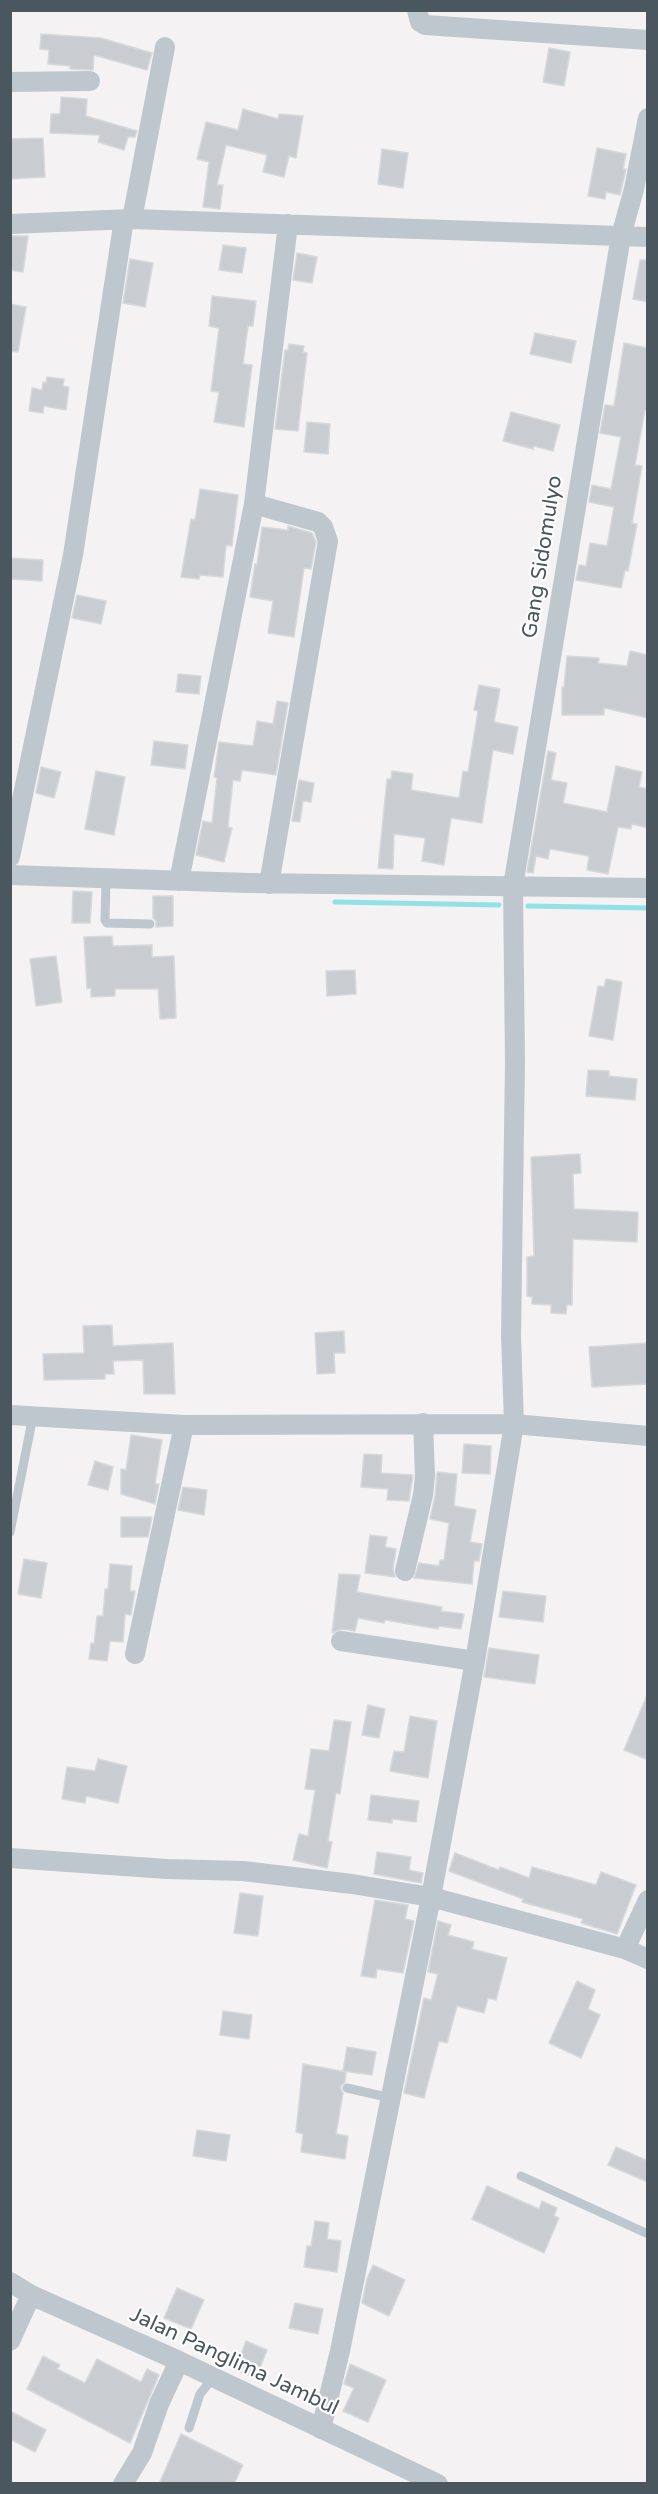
<!DOCTYPE html>
<html>
<head>
<meta charset="utf-8">
<style>
	body { margin:0 }
	#map { position:relative; width:658px; height:2494px; overflow:hidden; background:#f4f2f2; font-family:"Varela Round",sans-serif }
	canvas { display:block }
	.frame { position:absolute; inset:0; border:12px solid #4a575e; pointer-events:none }
</style>
</head>
<body>
<div id="map">
<canvas width="658" height="2494"></canvas>
<div class="frame"></div>
</div>
<script>
const context = document.querySelector('canvas').getContext('2d');
context.lineJoin = 'round';
const shape = rows => new Path2D(rows.map(r => 'M' + r).join(''));
function stroke(path, color, width, dash) { context.strokeStyle = color; context.lineWidth = width; context.lineCap = dash ? 'butt' : 'round'; context.setLineDash(dash || []); context.stroke(path); }
function paint(path, color) { context.fillStyle = color; context.fill(path, 'evenodd'); }
function write(font, color, halo, rows, align = 'center') {
  context.font = font + ' "Varela Round",sans-serif'; context.lineWidth = 4.5; context.setLineDash([]); context.textBaseline = 'middle'; context.strokeStyle = halo; context.fillStyle = color; for (const [text, x, y, turn = 0] of rows) {
    context.save(); context.translate(x, y); context.rotate((+turn || 0) * Math.PI / 180); context.textAlign = isNaN(turn) ? turn : align; if (halo) context.strokeText(text, 0, 0); context.fillText(text, 0, 0); context.restore();
  }
}
stroke(shape([
	[335,902,499,905],
	[528,906,648,908]
]), '#93e1e8', 5);
const building = shape([
	[41,34,101,38,152,53,147,70,94,55,93,70,70,69,70,66,48,64,49,50,40,49,41,34],
	[549,48,570,52,564,86,543,82,549,48],
	[61,97,87,99,86,116,137,131,135,137,128,137,124,150,98,142,100,135,50,133,51,114,60,114,61,97],
	[243,109,278,119,279,114,303,116,296,158,289,156,284,177,263,172,267,155,226,145,217,185,223,185,220,209,203,207,209,162,197,159,206,122,238,130,243,109],
	[43,138,45,177,10,179,10,139,43,138],
	[597,148,626,154,623,169,626,169,620,195,606,192,605,199,588,196,597,148],
	[382,149,408,153,403,188,378,184,382,149],
	[10,236,28,236,23,272,10,270,10,236],
	[223,245,246,248,242,273,219,270,223,245],
	[297,253,317,257,312,283,293,280,297,253],
	[130,259,153,263,145,307,123,303,130,259],
	[640,260,648,260,648,302,633,299,640,260],
	[212,296,256,301,253,326,248,326,243,364,252,365,244,427,214,422,219,392,211,391,219,328,209,326,212,296],
	[10,304,26,307,18,352,10,351,10,304],
	[535,333,576,341,571,363,530,354,535,333],
	[624,343,648,348,648,410,645,410,635,465,642,466,632,523,637,524,628,571,625,570,621,588,576,580,579,565,586,566,590,543,607,546,614,507,589,502,592,485,611,489,621,437,600,433,605,405,614,406,624,343],
	[289,344,304,346,303,352,307,353,298,431,275,429,285,350,288,350,289,344],
	[47,377,64,379,63,386,69,387,66,410,44,406,43,413,29,411,32,388,42,390,43,382,46,383,47,377],
	[511,412,560,425,553,451,534,446,533,449,503,441,511,412],
	[307,422,330,424,328,454,304,452,307,422],
	[200,489,238,495,232,546,226,545,223,577,200,575,199,579,181,577,191,519,195,520,200,489],
	[288,526,312,533,316,542,311,569,304,568,294,637,268,633,273,601,250,597,255,564,257,565,262,527,288,530,288,526],
	[10,558,43,560,42,581,10,579,10,558],
	[77,595,106,601,101,624,72,618,77,595],
	[630,651,648,655,648,718,604,708,604,715,562,715,562,687,564,687,567,656,599,658,598,663,627,666,630,651],
	[178,674,201,676,199,694,176,692,178,674],
	[479,685,500,689,494,722,518,727,513,754,493,750,482,823,451,818,444,865,422,861,425,838,394,834,393,869,378,868,387,779,391,779,392,771,413,774,411,790,459,798,463,771,468,772,478,711,474,710,479,685],
	[277,701,288,703,276,775,242,770,240,781,233,780,228,827,232,828,224,862,196,855,203,821,212,823,217,778,214,777,219,742,253,746,257,721,273,724,277,701],
	[154,741,188,745,185,769,151,765,154,741],
	[548,751,556,753,551,780,567,783,563,803,607,812,616,766,642,772,639,787,648,789,648,828,632,824,631,829,618,827,608,874,587,870,589,856,550,849,548,859,536,856,533,873,527,872,548,751],
	[41,767,61,772,54,798,36,793,41,767],
	[96,771,125,777,114,835,85,829,96,771],
	[299,780,314,783,311,802,303,801,300,822,292,821,299,780],
	[73,891,92,892,90,923,72,923,73,891],
	[153,896,173,896,173,926,156,927,156,921,153,918,153,896],
	[112,936,113,946,152,945,152,957,174,956,176,1018,160,1019,158,989,115,989,115,996,91,997,91,988,87,989,84,937,112,936],
	[56,956,62,1002,36,1006,30,959,56,956],
	[355,970,356,994,327,996,326,971,355,970],
	[606,979,622,982,613,1040,589,1036,598,986,604,987,606,979],
	[588,1070,609,1071,609,1076,637,1079,635,1100,586,1096,588,1070],
	[580,1154,581,1173,573,1174,574,1209,638,1212,637,1242,573,1239,572,1305,567,1305,566,1314,551,1313,551,1305,532,1304,532,1297,527,1296,527,1257,534,1256,531,1157,580,1154],
	[112,1325,113,1346,173,1343,175,1394,144,1394,143,1360,113,1361,114,1374,105,1374,105,1379,44,1380,43,1354,84,1353,83,1326,112,1325],
	[344,1331,345,1353,334,1353,335,1373,317,1374,315,1333,344,1331],
	[648,1343,648,1384,592,1387,589,1347,648,1343],
	[131,1435,162,1440,155,1484,159,1484,155,1504,121,1494,121,1469,126,1470,131,1435],
	[464,1444,491,1446,490,1474,462,1473,464,1444],
	[364,1454,382,1455,381,1473,413,1475,409,1501,387,1500,388,1489,361,1487,364,1454],
	[95,1461,113,1467,108,1490,88,1485,95,1461],
	[437,1472,457,1474,454,1506,476,1510,470,1542,482,1544,479,1561,474,1561,472,1584,414,1578,419,1563,439,1566,440,1560,444,1560,449,1523,430,1519,435,1496,437,1472],
	[183,1487,207,1490,204,1515,178,1510,183,1487],
	[121,1517,152,1517,148,1537,121,1537,121,1517],
	[370,1535,387,1537,385,1547,396,1549,393,1569,395,1577,365,1573,370,1535],
	[24,1559,47,1563,41,1598,18,1594,24,1559],
	[110,1564,132,1566,130,1591,135,1591,131,1615,125,1614,123,1642,110,1641,107,1661,89,1659,91,1643,94,1644,97,1616,103,1616,105,1589,108,1589,110,1564],
	[339,1574,360,1575,357,1592,442,1607,441,1611,464,1614,461,1629,439,1626,438,1629,385,1620,384,1623,358,1618,355,1631,342,1629,332,1633,339,1574],
	[503,1591,546,1596,543,1622,499,1617,503,1591],
	[489,1648,539,1655,535,1684,484,1677,489,1648],
	[647,1695,648,1695,648,1760,624,1750,647,1695],
	[368,1705,385,1709,379,1738,362,1735,368,1705],
	[410,1716,437,1721,428,1778,390,1771,394,1751,404,1752,410,1716],
	[334,1720,351,1722,340,1794,336,1793,328,1841,332,1842,327,1868,293,1860,299,1834,308,1836,315,1790,305,1789,311,1749,329,1751,334,1720],
	[98,1759,127,1766,118,1803,86,1796,85,1803,62,1799,67,1767,95,1771,98,1759],
	[371,1795,419,1801,416,1822,392,1819,392,1823,368,1820,371,1795],
	[377,1852,411,1857,409,1870,423,1873,421,1883,374,1874,377,1852],
	[455,1853,499,1870,500,1867,529,1878,532,1867,596,1885,601,1872,636,1885,617,1934,581,1923,583,1919,522,1902,523,1899,449,1871,455,1853],
	[240,1893,263,1896,258,1936,234,1933,240,1893],
	[375,1900,408,1905,405,1919,414,1921,403,1973,377,1969,376,1978,361,1976,375,1900],
	[438,1921,451,1925,448,1935,474,1942,472,1949,507,1958,496,2000,488,1998,484,2013,457,2006,447,2043,439,2041,424,2098,404,2093,424,1998,431,2000,438,1974,428,1972,438,1921],
	[577,1981,595,1990,588,2009,600,2015,581,2058,549,2043,577,1981],
	[223,2011,252,2015,249,2039,220,2035,223,2011],
	[347,2047,376,2052,372,2075,343,2071,347,2047],
	[303,2064,346,2072,345,2082,340,2087,343,2093,336,2134,348,2136,345,2159,301,2152,303,2134,296,2132,303,2064],
	[197,2130,230,2135,226,2161,193,2156,197,2130],
	[616,2147,648,2161,648,2182,608,2165,616,2147],
	[487,2186,539,2209,542,2201,557,2208,554,2216,559,2218,544,2253,472,2219,487,2186],
	[315,2221,329,2223,327,2239,341,2241,337,2272,304,2267,307,2246,311,2246,315,2221],
	[373,2265,405,2280,389,2316,362,2303,367,2279,373,2265],
	[177,2288,204,2300,191,2329,164,2318,177,2288],
	[295,2303,323,2309,318,2334,289,2328,295,2303],
	[246,2341,267,2350,256,2378,235,2370,246,2341],
	[43,2356,60,2365,57,2369,85,2383,97,2359,141,2382,147,2369,159,2375,130,2443,27,2389,43,2356],
	[350,2364,386,2380,368,2422,343,2411,354,2388,344,2384,350,2364],
	[10,2411,46,2430,35,2452,10,2439,10,2411],
	[181,2434,243,2465,234,2484,159,2484,181,2434]
]);
paint(building, '#c9cdd1');
stroke(building, '#d6d9dc', 1.5);
stroke(shape([
	[106,879,105,920,107,923,150,924],
	[10,1532,33,1416],
	[347,2088,391,2098],
	[521,2176,648,2234],
	[189,2428,200,2394,213,2378]
]), '#bec7cd', 9);
stroke(shape([
	[417,10,420,22,425,25,648,40],
	[10,82,90,81],
	[132,219,165,47],
	[10,224,132,219,648,237],
	[254,504,318,522,323,527,328,541,269,884],
	[10,857,73,555,124,219],
	[10,875,248,883,648,888],
	[179,881,254,504,288,224],
	[10,1415,184,1425,514,1424,648,1436],
	[405,1571,423,1495,425,1476,423,1423],
	[341,1641,475,1661],
	[135,1654,184,1425],
	[10,1858,167,1869,243,1871,352,1884,431,1897,625,1949,648,1959],
	[625,1949,648,1900],
	[10,2282,31,2295,179,2361,438,2484],
	[10,2341,31,2295],
	[321,2429,340,2351,431,1897,475,1661,514,1424,511,1336,515,1063,513,886,621,236,634,189,648,118],
	[123,2484,142,2453,159,2404,179,2361]
]), '#bec7cd', 20);
write('21px', '#4a575e', '#fff', [
	["Gang Sidomulyo",543,557,-81],
	["Jalan Panglima Jambul",234,2362,25]
]);
</script>
</body>
</html>
